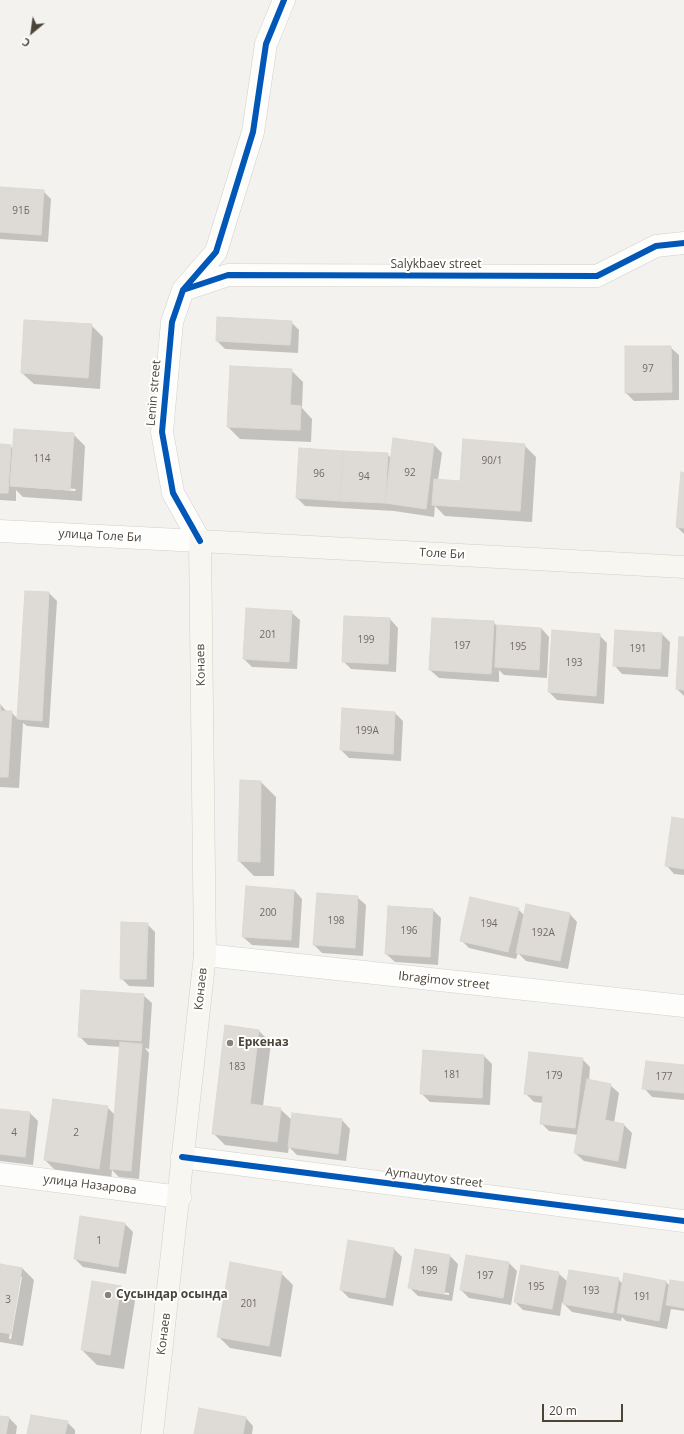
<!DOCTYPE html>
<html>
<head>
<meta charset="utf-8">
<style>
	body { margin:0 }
	#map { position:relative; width:684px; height:1434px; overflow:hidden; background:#f4f2ee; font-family:"Open Sans",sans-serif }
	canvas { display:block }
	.north { position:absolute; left:12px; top:12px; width:40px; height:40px; -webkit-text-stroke:3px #fff; paint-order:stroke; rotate:209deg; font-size:11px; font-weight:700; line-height:16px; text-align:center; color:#4b4439 }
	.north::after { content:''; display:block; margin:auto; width:14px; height:18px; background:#4b4439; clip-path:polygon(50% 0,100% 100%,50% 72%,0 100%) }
	.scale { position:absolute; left:542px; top:1404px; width:81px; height:18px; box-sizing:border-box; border:2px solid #4b4439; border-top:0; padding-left:5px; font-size:12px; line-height:14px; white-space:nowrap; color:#4b4439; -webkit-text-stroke:3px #fff; paint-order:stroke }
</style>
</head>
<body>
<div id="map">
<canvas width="684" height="1434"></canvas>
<div class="north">С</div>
<div class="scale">20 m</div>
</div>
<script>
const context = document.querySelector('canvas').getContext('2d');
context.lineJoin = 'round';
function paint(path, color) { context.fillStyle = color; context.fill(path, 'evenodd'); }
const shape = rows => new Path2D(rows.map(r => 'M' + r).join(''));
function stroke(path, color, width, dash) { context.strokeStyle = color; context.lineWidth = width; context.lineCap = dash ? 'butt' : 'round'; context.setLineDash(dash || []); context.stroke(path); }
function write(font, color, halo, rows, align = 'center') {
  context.font = font + ' "Open Sans",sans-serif'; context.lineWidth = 4; context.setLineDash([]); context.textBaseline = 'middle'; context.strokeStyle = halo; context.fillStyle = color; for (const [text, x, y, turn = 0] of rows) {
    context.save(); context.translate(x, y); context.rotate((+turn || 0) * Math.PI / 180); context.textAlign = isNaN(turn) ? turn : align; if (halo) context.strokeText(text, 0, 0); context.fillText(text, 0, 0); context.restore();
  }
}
paint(shape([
	[0,188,43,191,51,199,48,242,0,239],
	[291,322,299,330,298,353,225,349,217,341],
	[91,325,103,337,100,389,34,384,22,373],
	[670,347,679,355,679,400,634,401,626,393],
	[291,370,303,382,302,408,312,419,311,442,240,439,228,427],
	[73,434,85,446,82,501,23,497,16,490,16,501,0,500,0,445,10,446,13,449],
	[22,485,76,489,75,491,22,487],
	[434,445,442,453,438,480,461,482,524,445,536,457,532,522,445,516,435,506,434,517,394,511,305,506,297,498,387,454,392,459],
	[684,474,684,534,677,527],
	[26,592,49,593,57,601,49,728,27,726,23,723,19,788,0,787,0,704,7,712,11,712,18,719],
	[291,612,300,620,297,669,252,667,244,659],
	[390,619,398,628,396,672,351,669,343,661],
	[433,619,493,622,497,626,541,628,549,637,547,678,504,675,499,670,499,682,439,678,430,670],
	[552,631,599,635,607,643,604,704,557,700,549,692],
	[616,631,662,634,670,642,668,677,622,674,614,665],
	[684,638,684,696,677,689],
	[395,713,403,721,401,761,349,758,341,750],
	[241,781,261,782,276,797,274,876,254,876,239,861],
	[684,820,684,875,674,874,666,865],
	[294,890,302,899,299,948,252,945,243,937],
	[357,897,366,905,363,956,322,953,314,945],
	[518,909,524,915,569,913,577,922,568,969,526,961,518,953,516,959,469,948,461,940],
	[433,910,441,918,438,965,395,962,386,954],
	[147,924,155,932,154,987,129,986,121,978],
	[143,995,152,1003,149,1049,145,1048,149,1053,139,1179,119,1177,112,1170,111,1180,57,1172,45,1160,107,1107,115,1115,121,1047,88,1045,80,1037],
	[226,1026,259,1031,271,1043,263,1106,280,1109,292,1120,342,1120,350,1129,346,1161,297,1155,289,1147,288,1153,225,1145,213,1133],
	[424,1051,484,1056,492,1064,490,1105,430,1102,421,1093],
	[582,1059,590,1067,589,1081,610,1085,619,1093,614,1123,624,1125,632,1133,626,1169,584,1161,575,1153,578,1135,549,1131,541,1123,543,1103,534,1102,526,1094],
	[684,1066,684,1100,652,1097,644,1088],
	[0,1110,30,1113,38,1121,33,1165,0,1161],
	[125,1224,133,1232,126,1274,83,1267,75,1259],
	[394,1249,402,1257,393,1306,349,1298,341,1290],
	[450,1256,458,1264,452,1301,418,1296,410,1288],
	[417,1288,449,1293,449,1295,417,1290],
	[467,1256,509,1263,517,1271,511,1305,469,1298,461,1290],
	[0,1265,22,1268,34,1280,23,1346,0,1342],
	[20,1277,22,1277,11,1339,9,1339],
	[281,1273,293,1285,281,1357,230,1348,218,1336],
	[558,1273,568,1282,618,1279,623,1284,625,1274,666,1282,670,1286,684,1283,684,1311,671,1309,667,1329,626,1321,622,1317,621,1321,572,1312,562,1302,560,1316,523,1310,515,1302],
	[120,1286,135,1301,124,1369,97,1365,82,1350],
	[0,1417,9,1418,17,1426,16,1434,0,1434],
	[245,1417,253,1426,252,1434,195,1434],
	[67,1422,75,1430,75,1434,28,1434]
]), '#0003');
const building = shape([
	[0,187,44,190,41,235,0,232,0,187],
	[217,317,292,321,290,345,216,341,217,317],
	[24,320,92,324,88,378,21,373,24,320],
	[625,346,671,346,672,392,625,393,625,346],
	[230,366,292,369,290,405,301,406,300,430,227,427,230,366],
	[14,429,74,433,70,490,10,486,14,429],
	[393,438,434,444,426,509,385,503,393,438],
	[463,439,525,444,520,511,432,505,434,479,460,481,463,439],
	[0,444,11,445,8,493,0,493,0,444],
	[299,448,343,451,340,501,296,498,299,448],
	[343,451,388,453,385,503,340,501,343,451],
	[681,472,684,473,684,528,676,527,681,472],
	[25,591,49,592,42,721,17,719,25,591],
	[246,608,292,611,289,662,243,659,246,608],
	[344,616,390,618,388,664,342,662,344,616],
	[432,618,494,621,491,674,429,670,432,618],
	[497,625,541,628,539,670,495,667,497,625],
	[552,630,600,634,596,696,548,692,552,630],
	[615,630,662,633,660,669,613,666,615,630],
	[679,637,684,637,684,690,676,689,679,637],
	[0,705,1,711,12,711,8,777,0,777,0,705],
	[342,708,395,712,393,754,340,750,342,708],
	[240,780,261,781,260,862,238,861,240,780],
	[672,817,684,819,684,869,665,866,672,817],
	[246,886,294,890,291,940,242,937,246,886],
	[317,893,358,896,355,948,313,945,317,893],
	[470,897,519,908,508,952,460,941,470,897],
	[526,904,570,913,560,961,516,953,526,904],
	[388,906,433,909,430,957,385,954,388,906],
	[121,922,148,923,146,979,120,979,121,922],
	[81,990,144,994,141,1041,78,1037,81,990],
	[225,1025,259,1030,250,1104,281,1108,277,1142,212,1134,225,1025],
	[120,1042,142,1044,131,1171,110,1169,120,1042],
	[423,1050,484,1055,482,1098,420,1094,423,1050],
	[529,1052,583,1058,575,1128,540,1124,543,1096,524,1094,529,1052],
	[646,1061,684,1065,684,1093,642,1089,646,1061],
	[587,1079,611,1084,605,1120,624,1124,618,1161,574,1153,587,1079],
	[53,1099,108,1106,99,1169,44,1160,53,1099],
	[0,1109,30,1112,25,1157,0,1154,0,1109],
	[292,1113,342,1119,338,1154,288,1147,292,1113],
	[80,1216,125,1223,118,1267,74,1259,80,1216],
	[348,1240,394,1248,385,1298,340,1290,348,1240],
	[415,1249,450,1255,444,1294,408,1288,415,1249],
	[466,1255,509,1262,503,1298,460,1290,466,1255],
	[230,1262,282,1272,269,1346,217,1337,230,1262],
	[0,1264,22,1268,11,1334,0,1332,0,1264],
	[521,1265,559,1272,552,1309,514,1302,521,1265],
	[569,1270,619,1278,613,1313,563,1304,569,1270],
	[624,1273,666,1281,659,1321,617,1313,624,1273],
	[670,1280,684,1282,684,1308,666,1305,670,1280],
	[92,1281,121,1286,110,1355,81,1350,92,1281],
	[199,1408,246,1417,243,1434,194,1434,199,1408],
	[31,1415,68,1421,65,1434,27,1434,31,1415],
	[0,1416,9,1417,6,1434,0,1434,0,1416]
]);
paint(building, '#dedbd6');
stroke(building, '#dcd9d4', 1);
const street = shape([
	[183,290,228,275,597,276,656,246,684,243],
	[0,531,200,541],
	[200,541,173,493,162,432,172,322,183,290,216,252,253,132,266,44,284,0],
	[205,955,684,1006],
	[182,1157,684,1221],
	[0,1174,180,1197]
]);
const secondary = shape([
	[152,1434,205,955,200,541,684,567]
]);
stroke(street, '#d2d0cb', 23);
stroke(secondary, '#d3cfc5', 23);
stroke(street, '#fdfdfc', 22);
stroke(secondary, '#f7f6f1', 22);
stroke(shape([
	[183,290,228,275,597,276,656,246,684,243],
	[200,541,173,493,162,432,172,322,183,290,216,252,253,132,266,44,284,0],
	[182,1157,684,1221]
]), '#0057b8', 6);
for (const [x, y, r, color] of [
	[230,1043,4,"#868178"],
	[108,1295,4,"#868178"]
]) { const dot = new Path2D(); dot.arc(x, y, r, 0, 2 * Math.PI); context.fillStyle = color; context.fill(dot); stroke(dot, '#fff', 1.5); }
write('10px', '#706a61', null, [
	["91Б",21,211],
	["97",648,369],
	["114",42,459],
	["90/1",492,461],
	["92",410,473],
	["96",319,474],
	["94",364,477],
	["201",268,635],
	["199",366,640],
	["197",462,646],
	["195",518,647],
	["191",638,649],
	["193",574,663],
	["199А",367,731],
	["200",268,913],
	["198",336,921],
	["194",489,924],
	["196",409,931],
	["192А",543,933],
	["183",237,1067],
	["181",452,1075],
	["179",554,1076],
	["177",664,1077],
	["4",14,1133],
	["2",76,1133],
	["1",99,1241],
	["199",429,1271],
	["197",485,1276],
	["195",536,1287],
	["193",591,1291],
	["191",642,1297],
	["3",8,1300],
	["201",249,1304]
]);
write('12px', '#4b4439', '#fff', [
	["Salykbaev street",436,265],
	["Lenin street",154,393,-85],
	["улица Толе Би",100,536,3],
	["Толе Би",442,554,3],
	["Конаев",201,665,-91],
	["Ibragimov street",444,981,6],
	["Конаев",201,989,-84],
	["Aymauytov street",434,1178,7],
	["улица Назарова",90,1185,7],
	["Конаев",164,1334,-83]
]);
write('bold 12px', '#4b4439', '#fff', [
	["Еркеназ",238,1043],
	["Сусындар осында",116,1295]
], 'left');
</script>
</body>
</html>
